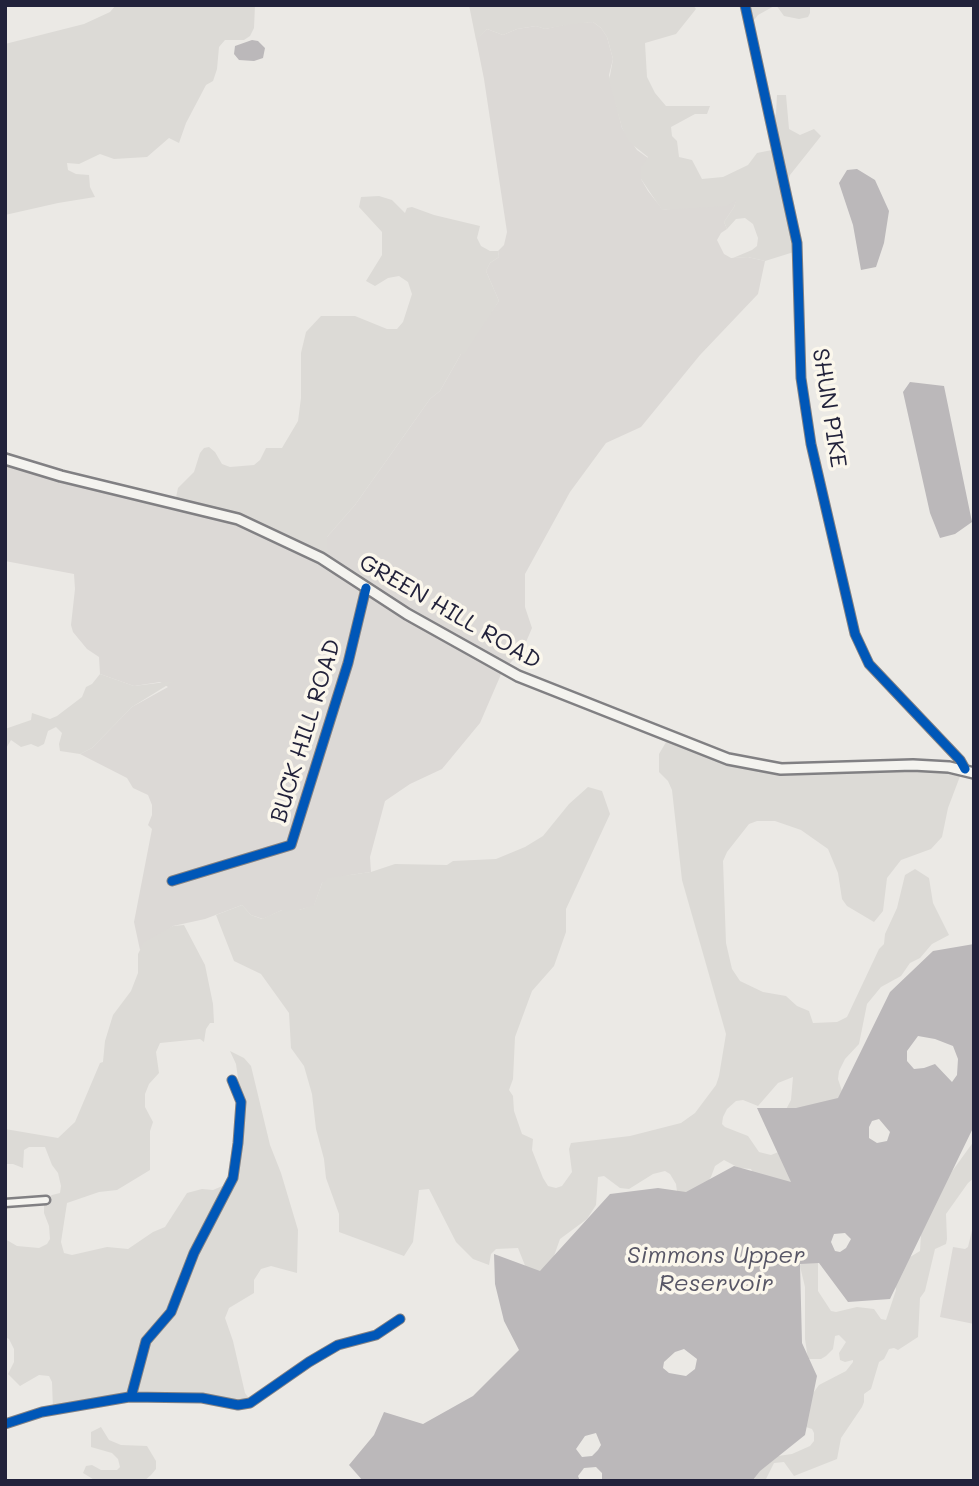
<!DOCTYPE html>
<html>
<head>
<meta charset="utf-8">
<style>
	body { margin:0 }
	#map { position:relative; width:979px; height:1486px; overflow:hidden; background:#ebe9e5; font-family:Mali,sans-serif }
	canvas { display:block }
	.frame { position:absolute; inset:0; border:7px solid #22223b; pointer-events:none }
</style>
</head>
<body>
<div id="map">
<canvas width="979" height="1486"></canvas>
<div class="frame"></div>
</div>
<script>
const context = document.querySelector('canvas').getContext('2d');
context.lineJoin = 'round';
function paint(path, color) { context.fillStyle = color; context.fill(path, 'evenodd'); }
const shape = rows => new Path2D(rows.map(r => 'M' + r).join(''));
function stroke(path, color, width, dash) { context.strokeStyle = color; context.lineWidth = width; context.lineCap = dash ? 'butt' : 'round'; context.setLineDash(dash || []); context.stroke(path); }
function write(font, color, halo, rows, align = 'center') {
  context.font = font + ' Mali,sans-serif'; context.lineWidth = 7; context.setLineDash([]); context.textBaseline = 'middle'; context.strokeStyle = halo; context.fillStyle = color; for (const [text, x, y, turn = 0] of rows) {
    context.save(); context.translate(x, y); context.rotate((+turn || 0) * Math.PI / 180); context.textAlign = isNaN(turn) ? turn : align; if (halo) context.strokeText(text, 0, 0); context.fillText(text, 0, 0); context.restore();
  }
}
paint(shape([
	[593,22,601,28,607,37,613,59,609,75,622,128,637,150,648,158,641,179,648,191,663,210,737,199,734,207,724,222,727,229,721,233,717,240,724,254,731,258,748,257,765,261,758,294,700,355,641,427,606,443,570,492,525,574,525,607,532,628,523,649,502,672,480,723,442,769,410,784,385,801,370,857,371,872,350,875,322,883,314,906,299,910,282,910,263,919,251,915,242,905,205,919,173,926,140,950,134,922,152,829,148,825,152,815,152,805,148,795,133,788,127,778,80,754,92,748,132,707,168,687,160,682,134,686,100,674,99,657,87,649,73,632,71,625,75,589,74,574,5,561,5,459,327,537,355,505,430,399,440,391,461,354,499,301,486,271,490,263,499,257,498,251,504,245,507,232,484,79,476,39,487,29,503,35,517,29,536,26,545,29,573,23],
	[974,1222,974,1324,940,1317,953,1247,965,1249,968,1247]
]), '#dcd9d6');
paint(shape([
	[116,5,255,5,254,28,250,36,244,40,225,40,219,47,217,69,213,81,206,85,186,123,179,143,169,138,147,157,114,159,100,154,79,164,67,163,68,170,76,174,89,175,90,187,95,197,58,203,5,215,5,44,84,24,110,12],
	[469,5,693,5,696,9,676,34,645,43,647,77,655,93,666,106,710,106,707,114,695,114,671,127,672,136,677,141,679,157,692,160,702,179,723,177,748,165,757,153,777,149,772,121,776,114,777,95,786,95,789,129,800,135,814,129,821,136,790,175,785,189,797,251,765,261,748,257,733,258,752,250,757,246,758,238,753,224,745,218,736,219,727,229,724,222,734,207,736,200,727,206,662,210,641,179,641,167,648,157,629,142,622,128,609,81,613,59,607,37,601,28,593,22,573,24,545,29,536,26,517,29,503,35,487,29,476,40],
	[745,5,776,5,758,15,750,25],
	[776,5,810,5,810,13,808,17,799,19,784,16],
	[379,196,392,200,405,213,407,208,412,207,434,215,480,226,477,238,481,246,490,251,498,251,499,257,490,263,486,271,499,301,465,354,461,354,440,391,430,399,355,505,327,537,328,561,278,537,175,502,178,488,194,472,200,453,204,448,209,447,215,452,222,464,230,467,254,465,260,460,266,448,282,448,298,421,301,398,301,353,306,332,321,316,355,316,387,329,397,329,403,322,412,294,408,282,399,276,388,278,375,286,366,281,382,255,382,232,359,207,361,197],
	[100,674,134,686,174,681,132,707,92,748,80,754,60,751,59,744,62,733,56,727,48,731,44,744,38,747,31,744,21,747,11,740,5,750,5,729,31,720,32,713,50,719,57,716,82,697,86,687,92,684],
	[669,737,766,768,827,766,962,771,948,808,942,837,931,849,901,860,887,878,883,911,874,922,847,906,842,899,838,873,828,849,801,830,775,821,757,821,749,824,727,852,723,861,726,943,732,969,740,981,763,992,786,996,797,1006,809,1011,813,1023,837,1022,847,1017,879,949,884,944,885,934,897,908,905,875,915,869,929,878,933,903,949,935,932,944,920,958,910,963,901,976,881,987,867,1004,859,1044,845,1059,839,1071,838,1079,842,1091,838,1102,781,1119,791,1100,793,1077,778,1083,758,1106,743,1100,736,1101,727,1109,723,1117,722,1124,725,1127,748,1136,759,1152,771,1155,781,1151,792,1182,788,1192,756,1180,751,1169,739,1168,724,1160,715,1166,711,1177,705,1185,678,1199,676,1184,670,1174,665,1171,653,1174,629,1189,620,1188,604,1176,598,1177,596,1205,587,1219,560,1239,548,1273,528,1273,518,1248,496,1249,491,1254,489,1265,473,1259,456,1242,429,1189,419,1190,413,1242,404,1256,339,1232,339,1214,326,1178,324,1159,316,1129,312,1094,304,1066,291,1048,289,1013,261,974,234,961,216,915,242,905,251,915,262,919,282,910,299,910,314,905,322,883,328,878,371,872,395,864,447,865,453,861,496,859,525,847,543,836,569,804,588,787,602,791,610,814,566,909,566,932,554,966,532,991,515,1037,513,1079,509,1090,513,1096,514,1111,522,1134,533,1139,532,1150,543,1178,548,1186,556,1188,562,1186,572,1172,569,1149,571,1143,630,1136,681,1123,695,1113,716,1085,719,1076,726,1034,682,880,672,790,668,781,659,772,659,754],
	[184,925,205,965,213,1004,214,1023,210,1023,206,1029,204,1042,200,1039,160,1043,156,1052,159,1073,149,1084,145,1094,145,1107,153,1122,150,1131,150,1170,117,1190,99,1192,67,1203,61,1242,64,1253,72,1255,107,1247,128,1249,153,1232,165,1227,187,1193,202,1189,213,1190,232,1182,238,1078,236,1064,230,1051,244,1058,251,1066,270,1145,281,1173,298,1230,297,1273,271,1266,261,1269,254,1280,254,1293,229,1308,225,1318,233,1341,245,1393,251,1401,244,1405,213,1399,130,1397,53,1410,52,1382,49,1376,39,1375,20,1386,8,1374,14,1362,14,1349,9,1339,5,1337,5,1239,17,1246,39,1248,47,1244,50,1239,49,1226,44,1213,44,1200,52,1195,60,1193,61,1186,58,1173,52,1165,45,1147,29,1147,24,1150,23,1168,13,1164,5,1164,5,1129,58,1138,75,1122,100,1063,103,1062,105,1041,113,1015,131,991,138,973,138,954,144,942,173,926],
	[974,1141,974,1178,968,1183,946,1214,947,1239,946,1244,935,1249,925,1291,920,1298,918,1337,898,1350,894,1348,889,1349,884,1359,879,1362,871,1389,864,1394,864,1402,862,1407,841,1438,837,1459,794,1476,784,1462,774,1463,765,1481,751,1481,754,1474,771,1457,792,1454,810,1446,814,1441,814,1433,812,1429,803,1426,811,1396,819,1385,846,1371,853,1362,853,1360,845,1362,840,1360,839,1353,846,1342,839,1335,835,1336,833,1349,826,1356,821,1359,808,1359,805,1339,805,1287,800,1266,803,1257,818,1256,818,1291,831,1311,836,1312,857,1307,874,1309,881,1319,886,1320,896,1290,894,1278,897,1265,920,1251,921,1234,945,1181],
	[101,1427,109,1440,121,1445,147,1446,156,1461,156,1469,151,1475,144,1481,96,1481,83,1473,86,1466,92,1465,101,1470,117,1470,120,1467,118,1459,112,1453,91,1447,91,1432]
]), '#dcdad6');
paint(shape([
	[252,40,258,41,265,48,263,58,254,61,239,60,234,54,235,46],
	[857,169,875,180,889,211,884,243,876,267,861,270,853,225,839,183,847,170],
	[910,382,944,386,972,522,955,534,940,538,930,513,903,392],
	[974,944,974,1126,890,1299,848,1302,819,1263,800,1264,802,1343,817,1376,805,1435,760,1471,752,1481,602,1481,602,1473,596,1467,584,1468,578,1476,580,1481,363,1481,349,1465,374,1435,384,1412,423,1424,473,1396,519,1350,504,1321,495,1284,494,1254,540,1271,610,1194,658,1188,686,1192,734,1166,791,1182,757,1108,796,1108,838,1098,890,992,933,951],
	[918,1036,935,1039,953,1046,958,1059,957,1075,952,1082,935,1064,924,1068,914,1069,907,1061,907,1051],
	[879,1119,890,1132,887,1141,877,1143,869,1138,869,1127,872,1121],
	[845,1233,851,1239,846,1248,840,1252,835,1251,831,1242,834,1234],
	[684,1349,697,1359,695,1369,686,1376,669,1373,663,1368,664,1362,675,1352],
	[596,1433,601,1445,598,1450,592,1456,582,1457,576,1449,585,1436]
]), '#bbb8ba');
const minor = shape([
	[745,5,797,243,801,378,811,444,855,634,869,664,960,760,965,769],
	[172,881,291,845,348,663,366,588],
	[5,1203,46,1200],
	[131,1397,146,1341,171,1312,194,1253,233,1178,238,1143,241,1102,232,1080],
	[5,1424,42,1412,129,1397,202,1398,238,1405,250,1403,309,1362,338,1345,376,1335,400,1319]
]);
const secondary = shape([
	[5,459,61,476,238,519,321,558,407,614,518,676,728,759,781,769,913,765,949,767,974,773]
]);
stroke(minor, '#818083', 11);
stroke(secondary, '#818083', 14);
stroke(minor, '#f4f3ef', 6);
stroke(secondary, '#f4f3ef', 9);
stroke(shape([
	[745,5,797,243,801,378,811,444,855,634,869,664,960,760,965,769],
	[172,881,291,845,348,663,366,588],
	[131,1397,146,1341,171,1312,194,1253,233,1178,238,1143,241,1102,232,1080],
	[5,1424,42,1412,129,1397,202,1398,238,1405,250,1403,309,1362,338,1345,376,1335,400,1319]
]), '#0057b8', 9);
write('23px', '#22223b', '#fbf7ec', [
	["SHUN PIKE",829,408,81],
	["GREEN HILL ROAD",450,612,30],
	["BUCK HILL ROAD",306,731,-73]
]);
write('italic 24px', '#575666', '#fbf7ec', [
	["Simmons Upper",716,1256],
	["Reservoir",716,1284]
]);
</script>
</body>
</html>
